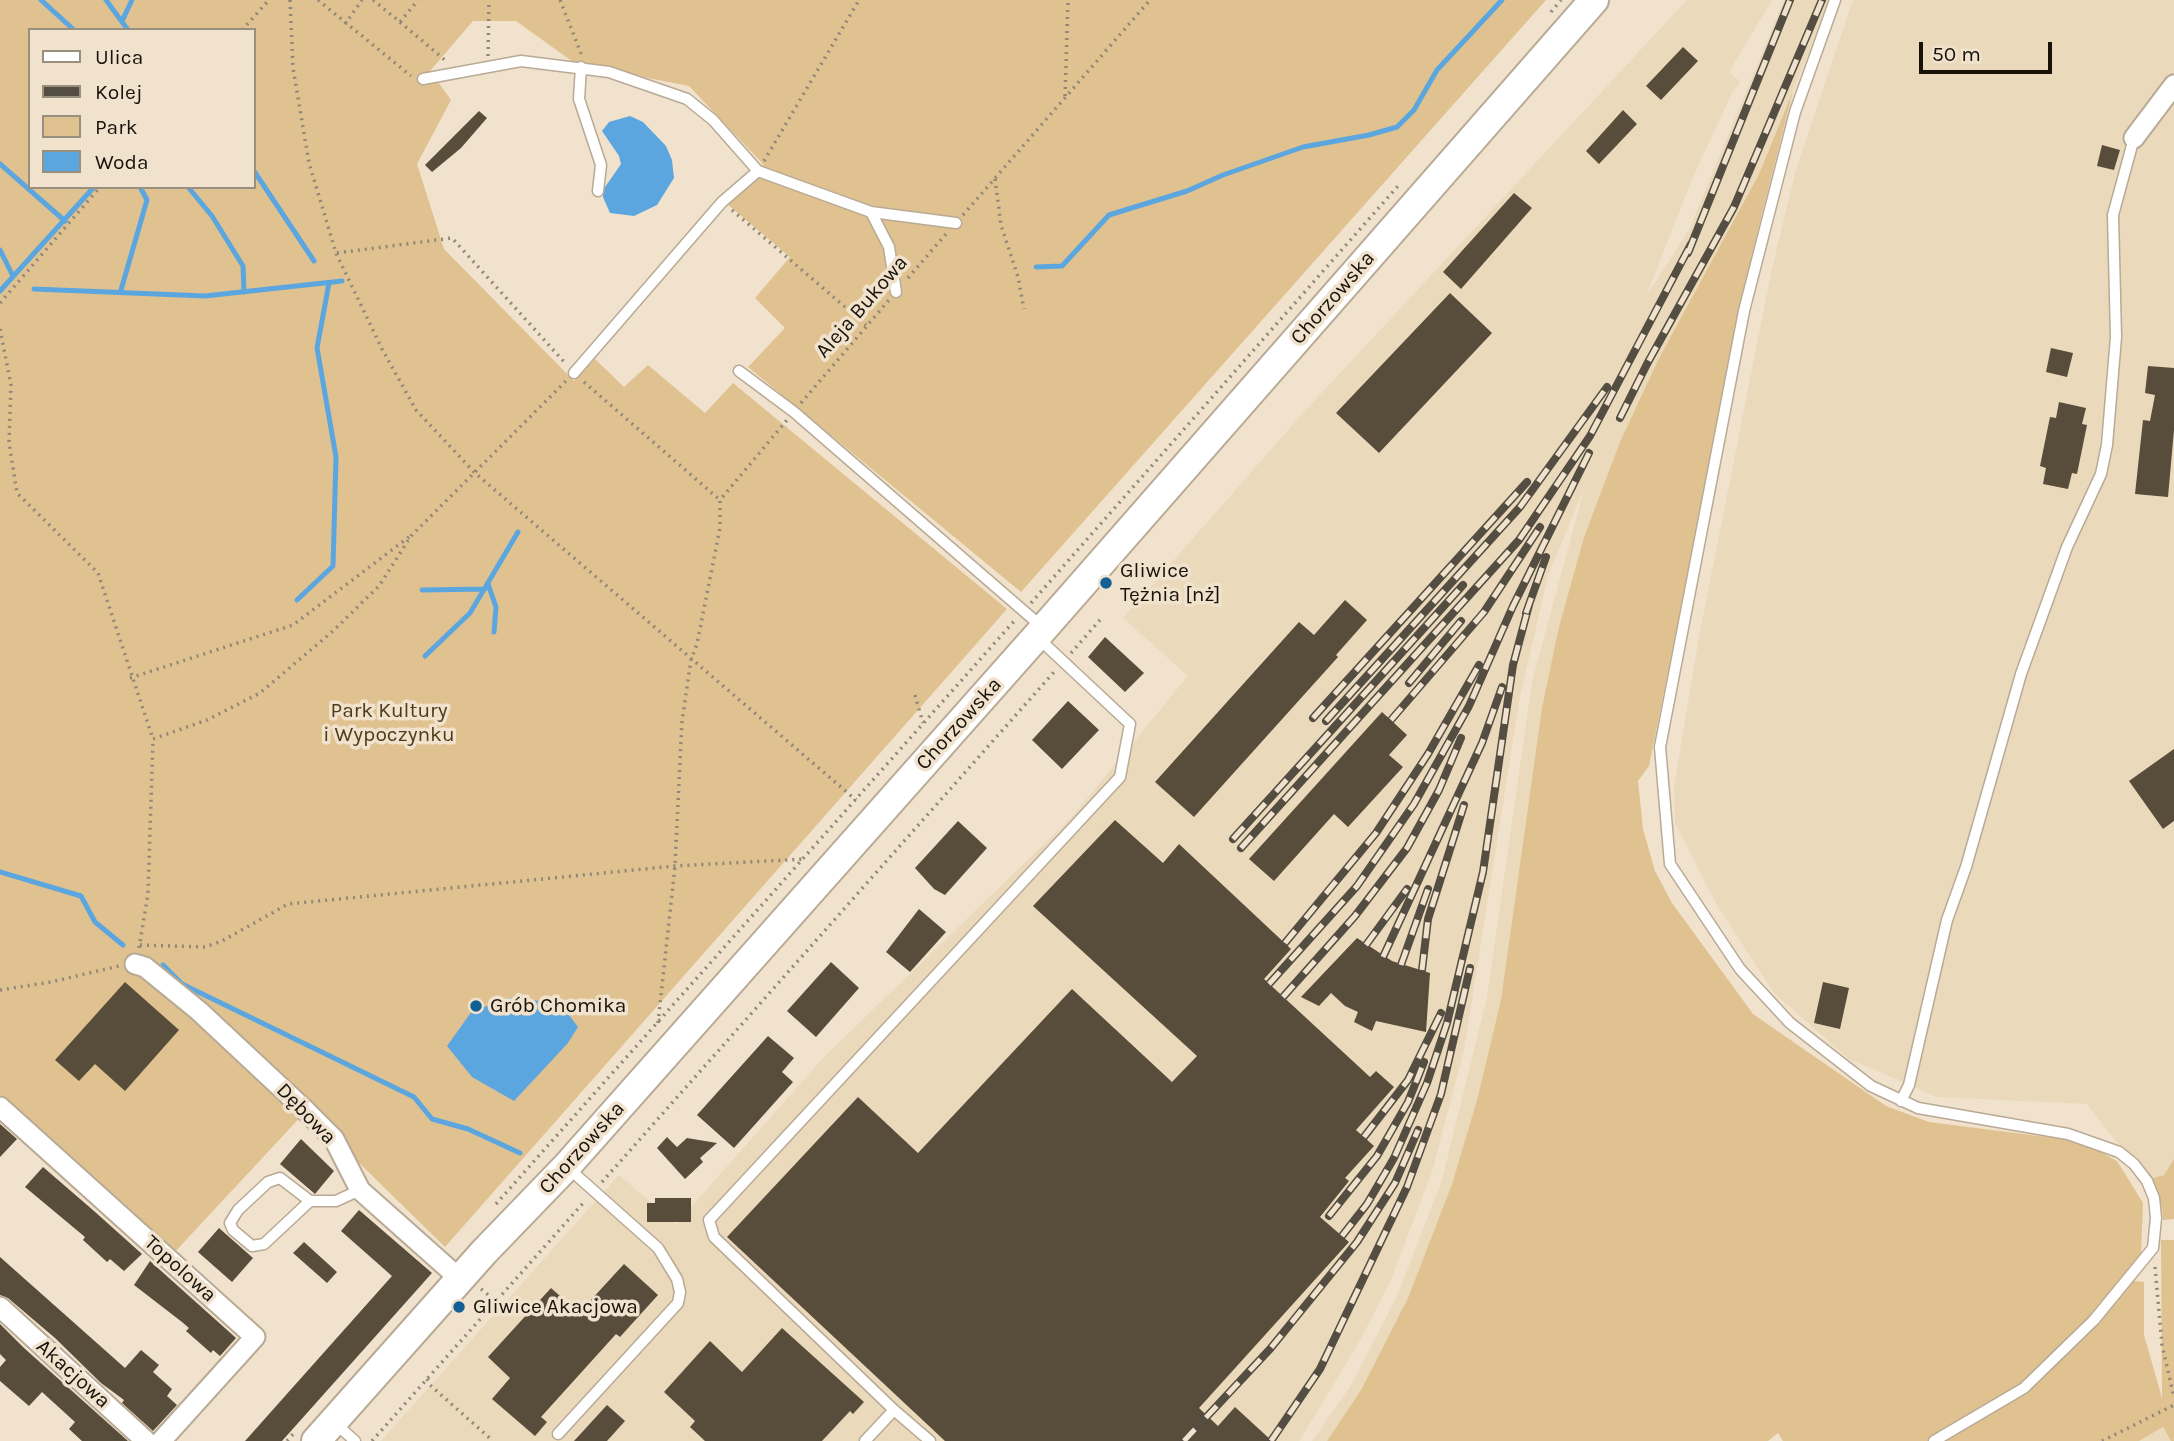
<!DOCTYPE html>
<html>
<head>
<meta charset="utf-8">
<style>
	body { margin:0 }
	#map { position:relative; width:2174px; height:1441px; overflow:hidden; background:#f0e2cc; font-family:Karla,sans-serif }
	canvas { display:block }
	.legend { position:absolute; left:28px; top:28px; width:228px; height:161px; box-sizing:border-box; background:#f0e2cc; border:2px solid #998f7e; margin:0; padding:9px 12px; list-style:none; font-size:21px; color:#17120a }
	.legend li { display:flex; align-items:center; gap:14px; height:35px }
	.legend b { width:35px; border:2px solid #998f7e }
	.scale { position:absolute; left:1919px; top:42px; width:133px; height:32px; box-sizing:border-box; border:4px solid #17120a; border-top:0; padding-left:9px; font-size:21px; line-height:24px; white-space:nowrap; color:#17120a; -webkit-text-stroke:5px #f0e2cc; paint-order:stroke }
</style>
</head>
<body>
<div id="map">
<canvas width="2174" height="1441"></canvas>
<ul class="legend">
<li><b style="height:9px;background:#fff"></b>Ulica</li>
<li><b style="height:9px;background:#544d41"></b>Kolej</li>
<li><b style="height:19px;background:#e0c291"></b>Park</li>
<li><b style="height:19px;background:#5ca6df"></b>Woda</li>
</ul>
<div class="scale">50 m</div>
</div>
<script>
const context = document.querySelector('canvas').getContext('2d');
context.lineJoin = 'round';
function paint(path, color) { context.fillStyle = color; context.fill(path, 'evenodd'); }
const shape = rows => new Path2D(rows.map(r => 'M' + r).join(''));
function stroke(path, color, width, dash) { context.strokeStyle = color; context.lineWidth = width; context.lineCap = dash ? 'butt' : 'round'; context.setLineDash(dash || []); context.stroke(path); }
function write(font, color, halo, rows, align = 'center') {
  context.font = font + ' Karla,sans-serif'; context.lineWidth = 7; context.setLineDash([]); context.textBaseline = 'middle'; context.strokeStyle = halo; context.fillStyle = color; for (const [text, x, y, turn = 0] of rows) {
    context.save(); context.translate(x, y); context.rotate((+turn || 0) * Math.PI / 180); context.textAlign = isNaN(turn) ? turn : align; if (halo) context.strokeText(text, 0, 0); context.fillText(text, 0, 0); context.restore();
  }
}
paint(shape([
	[1687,0,1772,0,1729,72,1741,82,1733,91,1692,179,1646,296,1689,230,1784,0,1830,0,1759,174,1658,360,1620,442,1584,537,1559,627,1501,1001,1477,1100,1452,1184,1408,1298,1361,1390,1327,1441,1312,1441,1352,1384,1398,1294,1442,1180,1487,997,1532,682,1585,486,1548,576,1520,696,1464,1050,1432,1172,1390,1282,1357,1346,1299,1441,381,1441,619,1175,676,1224,824,1057,1071,818,1188,676,1123,618,1303,413],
	[1853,0,2174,0,2174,1159,2164,1175,2146,1180,2087,1104,1937,1097,1849,1059,1774,993,1717,905,1675,823,1674,786,1700,631,1772,269,1795,173],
	[2163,1427,2171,1441,2139,1441]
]), '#ebd9bc');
paint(shape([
	[0,0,1546,0,1021,592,748,367,785,328,755,298,790,257,727,204,763,164,689,86,576,64,516,21,473,21,430,71,451,100,417,164,444,249,574,381,595,359,624,387,648,365,705,413,733,383,1007,609,445,1247,306,1111,172,1255,0,1098],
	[30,30,254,30,254,187,30,187],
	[1793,91,1754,246,1649,766,1638,781,1643,829,1655,871,1672,903,1753,1014,1886,1106,1929,1122,2063,1139,2094,1148,2117,1161,2143,1203,2141,1255,2124,1280,2144,1282,2144,1335,2162,1398,2161,1240,2174,1240,2174,1441,2171,1441,2163,1427,2139,1441,1783,1441,1778,1433,1768,1441,1327,1441,1361,1390,1408,1298,1452,1184,1477,1100,1501,1000,1542,708,1559,627,1584,537,1620,442,1658,360,1759,174],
	[2174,1159,2174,1219,2163,1220,2162,1207,2146,1180,2164,1175]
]), '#e0c291');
paint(shape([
	[630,116,643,122,666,146,672,160,674,178,657,205,634,216,610,213,603,197,603,190,621,164,619,156,602,131,609,122],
	[510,998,560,1003,578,1027,568,1043,514,1101,472,1077,447,1046,472,1011]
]), '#5ca6df');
stroke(shape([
	[41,0,74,30],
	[106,0,128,30],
	[122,21,132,0],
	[0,164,65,221],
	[254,171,314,261],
	[188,187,212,216,243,266,244,292],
	[0,250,13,276],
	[1036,267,1062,266,1109,215,1187,191,1223,175,1303,147,1369,135,1397,127,1414,110,1437,70,1502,0],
	[34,289,205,296,342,281],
	[121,290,147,200,140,187],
	[0,291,94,187],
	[488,584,496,607,494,632],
	[422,590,485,589],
	[297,600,333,566,336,457,317,348,329,283],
	[425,656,470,613,518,532],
	[0,872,81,896,95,922,123,945],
	[163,965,182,984,414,1097,432,1119,468,1129,520,1153]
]), '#5ca6df', 5);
paint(shape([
	[1683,47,1698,61,1661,100,1646,86],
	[1623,110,1637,124,1599,164,1586,151],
	[479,111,487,118,461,148,432,172,425,165],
	[2102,145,2120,150,2114,170,2097,166],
	[1514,193,1532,208,1461,289,1443,272],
	[1450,293,1492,333,1379,453,1336,413],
	[2051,348,2073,353,2067,377,2046,372],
	[2148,366,2174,368,2174,430,2168,497,2135,494,2143,420,2150,421,2155,395,2145,393],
	[2059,402,2086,408,2082,424,2087,425,2077,474,2072,473,2068,489,2043,484,2046,468,2040,466,2050,417,2056,418],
	[1345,600,1367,620,1336,655,1338,657,1194,817,1155,782,1299,622,1314,635],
	[1105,637,1144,673,1125,692,1088,657],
	[1068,701,1099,730,1062,769,1032,740],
	[1382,712,1407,735,1389,755,1403,767,1348,827,1334,814,1274,881,1249,859],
	[2174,749,2174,821,2163,829,2129,781],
	[1115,820,1163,863,1179,844,1291,949,1264,979,1370,1077,1376,1071,1394,1087,1356,1130,1374,1146,1345,1178,1349,1181,1320,1217,1349,1242,1199,1408,1218,1426,1235,1407,1272,1441,945,1441,727,1237,858,1097,918,1153,1072,989,1172,1082,1197,1056,1033,906],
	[958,821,987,848,945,895,934,889,915,868],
	[919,909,946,932,910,972,886,952],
	[1357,938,1392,961,1430,973,1426,1032,1376,1021,1372,1031,1354,1022,1358,1012,1345,1006,1331,993,1319,1006,1301,997],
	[831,962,859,988,816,1037,787,1011],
	[125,982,179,1030,125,1091,95,1064,79,1081,55,1060],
	[1823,982,1849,988,1840,1029,1814,1023],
	[768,1036,794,1058,782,1072,793,1082,734,1148,697,1115],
	[0,1124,17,1139,0,1157],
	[667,1137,677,1147,687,1138,717,1143,700,1158,703,1162,685,1179,657,1148],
	[301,1139,334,1171,315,1194,280,1164],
	[43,1167,94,1211,142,1254,124,1271,110,1259,107,1262,83,1240,85,1237,25,1187],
	[655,1198,691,1198,691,1222,647,1222,647,1203,655,1203],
	[359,1210,432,1273,282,1441,245,1441,392,1276,341,1231],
	[219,1228,253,1258,232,1282,198,1252],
	[304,1242,337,1272,327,1283,293,1253],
	[0,1257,125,1368,141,1350,159,1365,153,1372,172,1389,167,1396,177,1405,153,1431,122,1403,124,1400,101,1383,55,1338,8,1298,0,1295],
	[150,1261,236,1338,220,1356,213,1350,211,1353,186,1331,189,1328,182,1322,134,1285],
	[624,1264,658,1295,620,1337,616,1334,541,1417,547,1422,535,1436,492,1399,510,1378,488,1357,551,1288,579,1313],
	[0,1324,24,1348,128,1441,82,1441,69,1429,75,1422,42,1392,29,1406,0,1381,0,1367,6,1360,0,1354],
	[782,1328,864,1402,853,1414,850,1411,822,1441,705,1441,690,1427,695,1421,664,1392,710,1341,742,1372],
	[607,1405,625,1421,607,1441,574,1441]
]), '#584c3a');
const lane = shape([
	[1835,0,1795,112,1744,311,1660,747,1670,864,1740,969,1790,1023,1871,1086,1918,1108,2068,1134,2119,1152,2134,1164,2147,1181,2154,1198,2156,1218,2153,1248,2094,1320,2024,1388,1934,1441],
	[581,67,579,99,601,165,598,191],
	[423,79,521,61,609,72,687,99,713,120,758,171,871,212,956,223],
	[871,212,889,247,896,292],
	[739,371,794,412,1041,626],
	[574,373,722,202,758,171],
	[1901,1101,1909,1085,1947,920,1966,867,2021,674,2067,547,2101,474,2107,445,2116,337,2113,215,2134,138],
	[310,1201,280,1178,268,1182,238,1210,230,1223,233,1230,252,1246,264,1244,310,1201,336,1201,360,1190],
	[894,1410,930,1441],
	[336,1424,355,1441],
	[558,1434,678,1303,680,1292,677,1279,658,1248,567,1167],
	[865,1441,894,1410,714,1237,709,1220,1120,777,1130,724,1037,637]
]);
const street = shape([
	[2134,138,2174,85],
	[135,964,145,967,199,1011,306,1111,334,1139,360,1190,460,1279],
	[0,1107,255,1337,161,1441],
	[0,1307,146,1441]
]);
const secondary = shape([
	[316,1441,484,1252,566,1167,1037,636,1594,0]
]);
stroke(lane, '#b8aa95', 13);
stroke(street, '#b8aa95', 23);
stroke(secondary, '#b8aa95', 32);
stroke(shape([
	[290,0,293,68,309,163,336,253,382,349,416,410,475,473,856,800],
	[318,0,411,76],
	[373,0,400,22,418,0],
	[560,0,582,56],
	[1551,12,1561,0],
	[400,22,446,61],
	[345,24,362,0],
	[242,30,269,0],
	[488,56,489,0],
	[1065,96,1068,0],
	[764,161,859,0],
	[995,179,1001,225,1018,277,1024,309],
	[732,210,866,325],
	[963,215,1150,0],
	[337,253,452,238,566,364],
	[908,278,946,234],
	[0,303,100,187],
	[0,329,11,385,9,442,17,493,98,573,153,739],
	[584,382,720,500],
	[801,403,889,300],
	[1031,603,1398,186],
	[1071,653,1100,620],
	[130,678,293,625,409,537],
	[915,695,923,723],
	[140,945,205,947,222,941,288,904,675,866,804,859],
	[139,948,148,894,153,739,207,720,260,693,333,631,379,586,411,536,566,381],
	[0,990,51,982,119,966],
	[658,1023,675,866,682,721,691,660,697,644,720,528,720,500,787,420],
	[602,1182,1054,672],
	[496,1204,1016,619],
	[2155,1267,2162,1345,2174,1397],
	[481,1289,496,1301],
	[427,1379,430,1385,493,1441],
	[287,1441,294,1433],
	[372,1441,585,1201],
	[2102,1441,2174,1405]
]), '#918777', 3.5, [2, 5]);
stroke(lane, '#fff', 10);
stroke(street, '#fff', 19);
stroke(secondary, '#fff', 28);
const rail = shape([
	[1688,253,1790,0],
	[1620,418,1647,364,1734,207,1822,0],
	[1526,613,1546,557],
	[1409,683,1461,621],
	[1313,718,1527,482],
	[1391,720,1484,612,1540,527],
	[1326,721,1520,507,1607,387],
	[1233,839,1463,585],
	[1241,848,1519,540,1590,436,1691,244],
	[1285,943,1376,833,1428,754,1479,665],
	[1366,945,1407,889],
	[1383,957,1482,743,1502,687],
	[1401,965,1428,889],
	[1422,970,1428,919,1464,805],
	[1269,984,1357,886,1414,804,1469,706,1513,606,1589,453],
	[1283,997,1355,916,1407,848,1439,790,1461,738],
	[1364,1137,1408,1080,1441,1013],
	[1329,1216,1377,1156,1408,1102,1424,1062],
	[1342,1236,1367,1204,1394,1158,1427,1083,1447,1023,1483,872,1513,665,1529,605],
	[1184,1441,1270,1349,1357,1242,1395,1183,1418,1130],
	[1271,1441,1320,1369,1407,1187,1441,1094,1470,968]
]);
stroke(rail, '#544d41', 8);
stroke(rail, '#f0e2cc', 5, [16]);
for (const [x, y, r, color] of [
	[1106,583,7,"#136194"],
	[476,1006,7,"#136194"],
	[459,1307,7,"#136194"]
]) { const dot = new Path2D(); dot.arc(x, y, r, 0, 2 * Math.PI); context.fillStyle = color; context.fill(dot); stroke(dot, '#f0e2cc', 2.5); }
write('21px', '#17120a', '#f0e2cc', [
	["Chorzowska",1333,298,-49],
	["Aleja Bukowa",862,307,-49],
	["Chorzowska",959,724,-48],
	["Dębowa",306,1114,46],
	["Chorzowska",582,1148,-48],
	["Topolowa",180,1269,42],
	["Akacjowa",73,1374,42]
]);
write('21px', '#17120a', '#f0e2cc', [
	["Gliwice",1120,571],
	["Tężnia [nż]",1120,595],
	["Grób Chomika",490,1006],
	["Gliwice Akacjowa",473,1307]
], 'left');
write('21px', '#4e3b18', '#f0e2cc', [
	["Park Kultury",389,711],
	["i Wypoczynku",389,735]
]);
</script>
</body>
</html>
